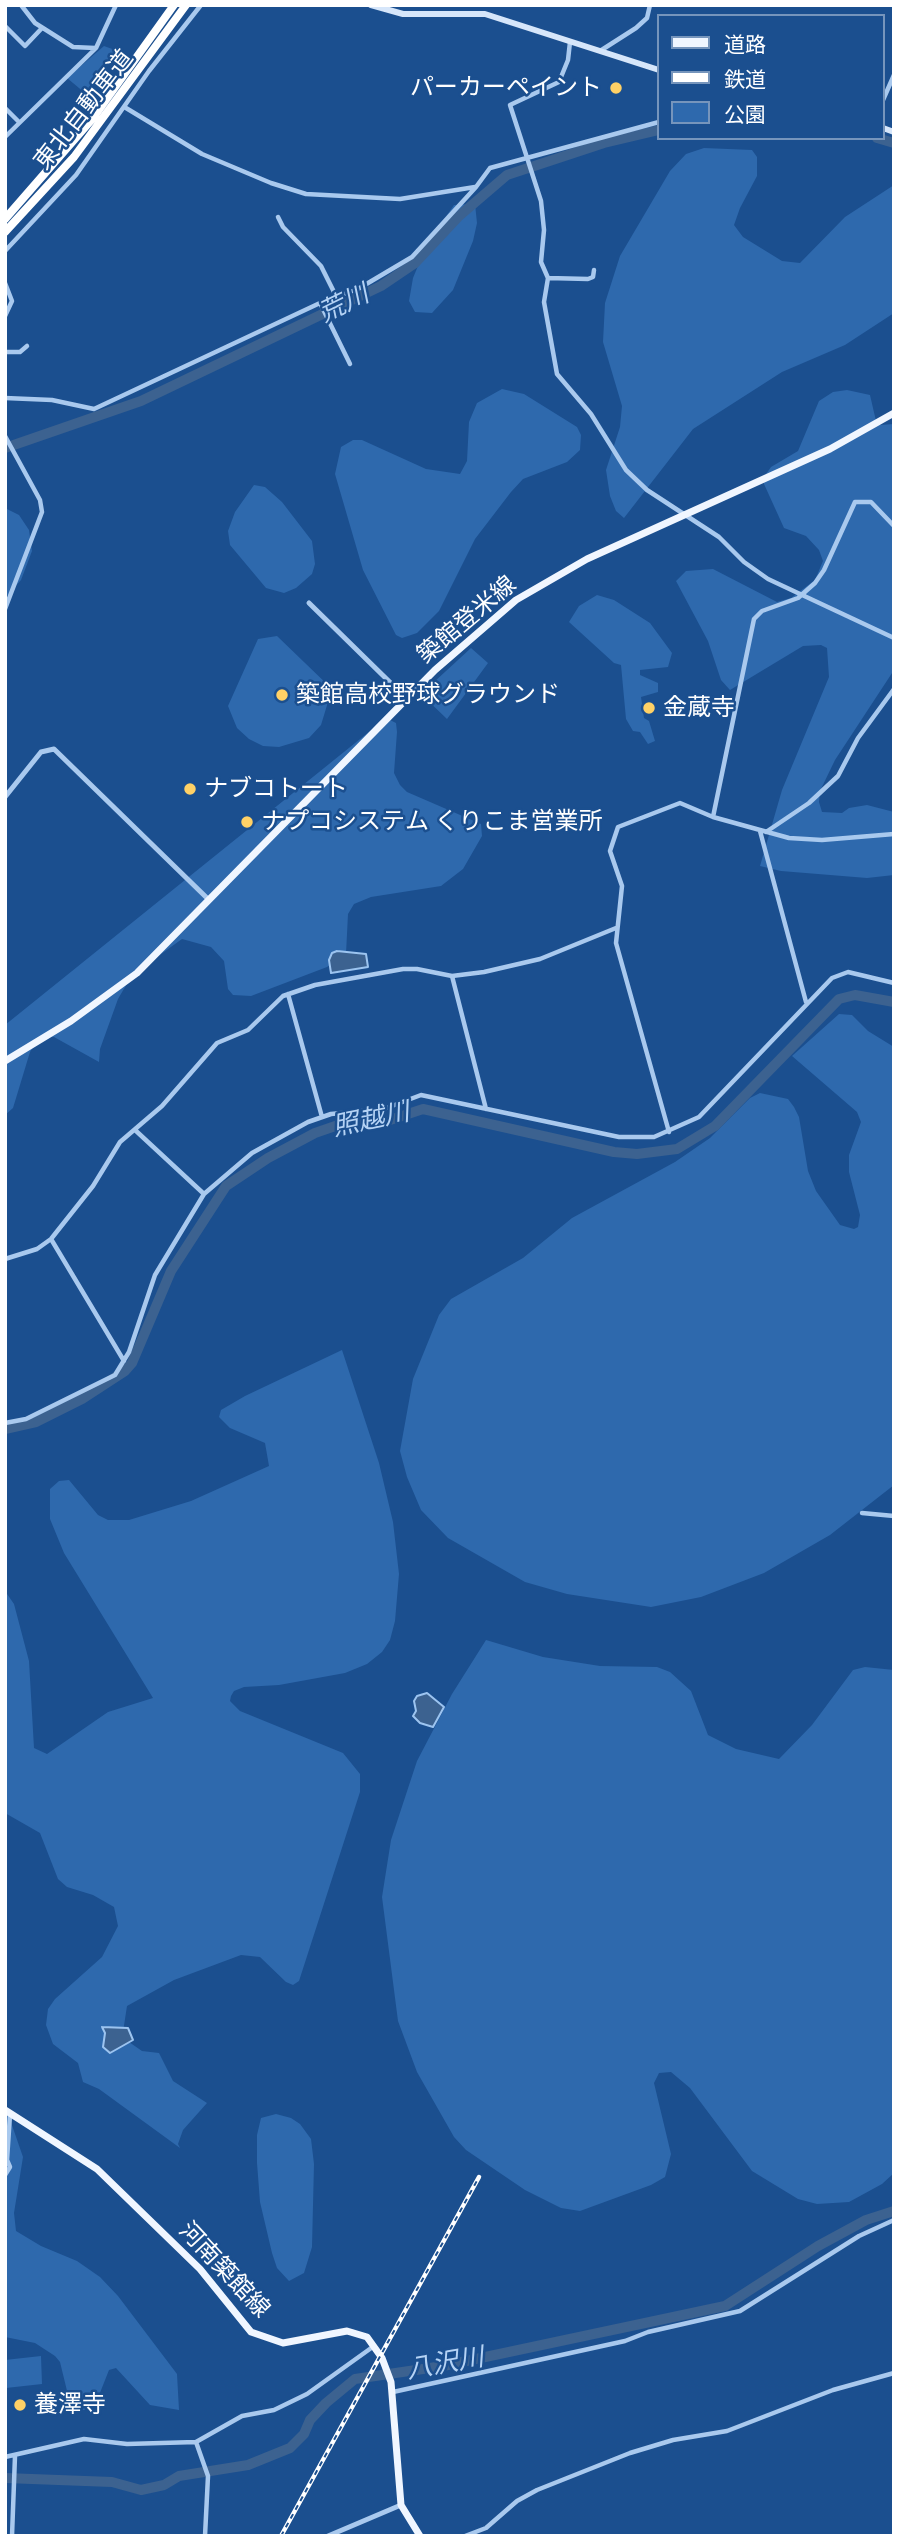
<!DOCTYPE html>
<html>
<head>
<meta charset="utf-8">
<style>
	body { margin:0 }
	#map { position:relative; width:899px; height:2541px; overflow:hidden; background:#1b4f8f; font-family:Cabin,"Noto Sans JP",sans-serif }
	canvas { display:block }
	.frame { position:absolute; inset:0; border:7px solid #fff; pointer-events:none }
	.legend { position:absolute; left:657px; top:14px; width:228px; height:126px; box-sizing:border-box; background:#1b4f8f; border:2px solid #7695bc; margin:0; padding:9px 12px; list-style:none; font-size:21px; color:#fff }
	.legend li { display:flex; align-items:center; gap:14px; height:35px }
	.legend b { width:35px; border:2px solid #7695bc }
</style>
</head>
<body>
<div id="map">
<canvas width="899" height="2541"></canvas>
<div class="frame"></div>
<ul class="legend">
<li><b style="height:9px;background:#f0f6ff"></b>道路</li>
<li><b style="height:9px;background:#fff"></b>鉄道</li>
<li><b style="height:19px;background:#2e69ad"></b>公園</li>
</ul>
</div>
<script>
const context = document.querySelector('canvas').getContext('2d');
context.lineJoin = 'round';
function paint(path, color) { context.fillStyle = color; context.fill(path, 'evenodd'); }
const shape = rows => new Path2D(rows.map(r => 'M' + r).join(''));
function stroke(path, color, width, dash) { context.strokeStyle = color; context.lineWidth = width; context.lineCap = dash ? 'butt' : 'round'; context.setLineDash(dash || []); context.stroke(path); }
function write(font, color, halo, rows, align = 'center') {
  context.font = font + ' Cabin,"Noto Sans JP",sans-serif'; context.lineWidth = 5; context.setLineDash([]); context.textBaseline = 'middle'; context.strokeStyle = halo; context.fillStyle = color; for (const [text, x, y, turn = 0] of rows) {
    context.save(); context.translate(x, y); context.rotate((+turn || 0) * Math.PI / 180); context.textAlign = isNaN(turn) ? turn : align; if (halo) context.strokeText(text, 0, 0); context.fillText(text, 0, 0); context.restore();
  }
}
paint(shape([
	[104,46,115,50,85,93,67,78],
	[704,148,752,150,757,157,757,176,740,208,734,225,743,237,782,261,800,263,845,217,894,185,894,313,845,345,782,372,693,429,624,518,616,511,610,496,606,470,620,427,622,406,603,342,605,303,620,256,670,171,686,154],
	[475,204,477,223,473,241,453,290,432,313,415,312,409,301,413,278,427,244,454,205],
	[502,389,524,394,577,427,581,435,580,450,567,462,523,479,511,492,475,539,439,611,417,633,402,638,396,635,363,570,335,474,341,447,353,440,362,440,426,469,460,474,467,461,469,422,477,403],
	[847,390,870,395,876,421,880,425,894,424,894,670,835,760,820,791,819,802,822,812,842,813,849,808,867,805,894,812,894,875,867,878,781,871,760,866,782,790,829,677,827,648,821,645,803,646,730,690,721,680,708,641,676,581,686,571,713,569,777,602,791,598,815,580,823,561,819,550,806,536,784,528,764,484,764,477,771,467,798,451,819,401,833,392],
	[254,485,265,487,282,502,312,541,315,564,312,574,296,588,284,593,266,588,230,545,228,531,235,512],
	[5,508,19,515,29,530,32,551,21,580,5,598],
	[597,595,614,600,650,623,672,653,668,667,640,670,640,675,658,683,658,692,641,697,644,718,649,721,655,741,648,744,640,732,633,731,626,719,621,665,614,663,569,622,579,606],
	[277,636,332,689,321,725,309,738,279,747,263,746,249,739,237,728,228,706,258,639],
	[471,648,488,663,447,719,421,694],
	[390,720,396,723,397,732,394,773,400,785,407,792,481,824,482,836,463,869,441,886,371,897,354,904,348,914,346,954,327,967,251,996,233,995,228,989,224,961,211,947,182,939,132,975,118,999,100,1049,99,1062,54,1037,47,1036,37,1041,30,1052,13,1108,5,1115,5,1025,370,731],
	[839,1014,852,1015,868,1031,894,1047,894,1485,830,1535,764,1573,701,1597,651,1607,567,1594,525,1582,448,1538,421,1510,407,1477,400,1451,413,1379,439,1315,451,1299,523,1258,572,1218,675,1162,710,1138,750,1098,760,1093,788,1099,794,1107,799,1117,808,1171,816,1191,840,1225,854,1229,858,1227,860,1215,849,1172,849,1155,861,1122,857,1112,792,1056],
	[342,1350,379,1463,393,1522,399,1574,395,1621,390,1640,382,1652,367,1664,345,1673,279,1685,244,1687,234,1691,231,1696,230,1701,240,1711,343,1753,360,1774,360,1792,299,1981,293,1985,286,1982,260,1957,241,1955,174,1980,127,2006,123,2032,129,2042,142,2051,159,2053,173,2081,207,2103,183,2130,178,2144,180,2148,99,2089,83,2082,78,2063,53,2044,46,2025,48,2009,55,1999,102,1957,118,1926,114,1907,93,1895,67,1887,58,1879,40,1833,5,1813,5,1591,14,1604,29,1661,34,1748,47,1754,108,1712,153,1698,64,1553,50,1519,50,1489,59,1481,69,1480,98,1515,108,1520,129,1520,191,1501,269,1466,265,1443,230,1428,219,1417,221,1410,245,1396],
	[486,1640,543,1657,600,1666,657,1667,670,1672,691,1691,708,1735,736,1749,779,1759,812,1725,853,1670,865,1667,894,1670,894,2173,882,2184,849,2202,817,2204,798,2199,752,2171,690,2088,671,2072,659,2073,654,2083,671,2154,665,2177,651,2185,580,2211,561,2208,525,2190,466,2150,454,2137,417,2072,398,2021,382,1897,391,1840,417,1761,452,1694],
	[5,2105,23,2157,14,2213,16,2231,41,2246,77,2261,100,2277,118,2296,177,2374,179,2410,150,2405,116,2368,109,2370,94,2408,83,2410,68,2395,60,2362,55,2356,35,2343,5,2337],
	[276,2114,291,2118,300,2124,311,2139,314,2164,312,2247,304,2273,289,2281,277,2268,272,2253,260,2202,257,2163,257,2135,261,2118],
	[41,2356,42,2384,6,2388,5,2360]
]), '#2e69ad');
const water = shape([
	[337,951,366,954,368,967,331,973,329,960,332,953,337,951],
	[427,1693,444,1707,433,1727,420,1723,413,1716,416,1711,414,1701,417,1696,427,1693],
	[102,2027,128,2028,133,2040,110,2053,103,2047,105,2033,102,2027]
]);
paint(water, '#3c6290');
stroke(water, '#9cc4f0', 2);
stroke(shape([
	[877,138,894,143],
	[5,448,141,401,381,286,415,263,458,217,507,175,604,143,659,130],
	[5,1429,36,1422,82,1399,125,1371,132,1363,171,1271,226,1186,268,1158,315,1133,344,1123,384,1122,423,1109,614,1152,637,1154,677,1149,715,1126,839,999,855,995,894,1002],
	[5,2478,112,2482,141,2490,164,2485,179,2476,248,2465,290,2448,304,2434,310,2420,326,2403,355,2379,443,2366,725,2306,818,2246,866,2220,894,2211]
]), '#3c6290', 10);
stroke(shape([
	[21,5,35,23,73,47,95,48],
	[5,26,25,46,42,28],
	[570,42,568,60,559,82,510,105,541,201,544,230,541,262,548,278,544,302,557,374,591,414,626,470,647,490,719,537,744,562,768,579,894,638],
	[600,51,636,28,647,18,650,5],
	[883,100,894,75],
	[5,108,19,122],
	[126,108,202,154,271,183,306,194,400,199,475,187],
	[5,137,96,48,116,5],
	[278,217,283,227,321,266,336,296],
	[5,251,76,175,149,71,201,5],
	[548,278,588,279,593,277,594,270],
	[5,283,12,301,5,316],
	[5,352,20,352,27,346],
	[350,364,320,303,358,289,412,257,476,187,490,168,659,122],
	[5,398,52,400,94,409,320,303],
	[5,436,40,500,42,512,5,609],
	[713,817,754,619,762,611,798,598,815,583,824,570,855,502,871,502,894,526],
	[760,831,806,1002],
	[766,832,809,803,838,776,858,738,894,689],
	[452,976,486,1109],
	[288,994,322,1117],
	[135,1130,204,1194],
	[669,1132,616,943,622,886,610,851,618,827,680,803,713,817,789,838,822,840,894,834],
	[51,1239,124,1361],
	[5,1259,37,1249,51,1239,93,1186,120,1142,162,1106,217,1043,248,1030,283,996,315,985,403,969,417,969,452,976,484,972,540,959,616,928],
	[5,1423,26,1419,115,1375,129,1352,155,1275,204,1194,252,1153,308,1122,331,1114,384,1109,421,1095,619,1137,654,1137,699,1117,832,978,848,972,894,983],
	[862,1513,894,1516],
	[5,2175,10,2167,7,2160,10,2115],
	[393,2392,625,2341,648,2332,740,2311,859,2236,894,2220],
	[196,2442,208,2476,205,2536],
	[5,2457,84,2439,127,2444,196,2442,242,2416,274,2410,307,2394,374,2346],
	[12,2536,15,2456],
	[465,2536,486,2528,517,2501,537,2490,630,2453,673,2440,727,2431,833,2390,894,2373]
]), '#a9c9ee', 4.5);
stroke(shape([
	[309,603,407,699],
	[5,797,41,752,54,749,208,899],
	[328,2536,401,2505]
]), '#a9c9ee', 5);
stroke(shape([
	[371,5,403,14,485,14,659,70],
	[883,128,894,132]
]), '#d6e6fa', 6);
stroke(shape([
	[5,1061,71,1021,137,973,435,670,516,600,587,559,830,449,894,413],
	[5,2110,97,2169,200,2269,251,2332,283,2343,347,2331,367,2337,382,2358,391,2382,401,2505,420,2536]
]), '#f0f6ff', 7);
stroke(shape([
	[5,219,93,118,174,5],
	[5,232,74,157,186,5]
]), '#fff', 8);
const rail = shape([
	[281,2536,479,2177]
]);
stroke(rail, '#fff', 4.5);
stroke(rail, '#1b4f8f', 2, [5]);
for (const [x, y, r, color] of [
	[616,88,7,"#ffd166"],
	[282,695,7,"#ffd166"],
	[649,708,7,"#ffd166"],
	[190,789,7,"#ffd166"],
	[247,822,7,"#ffd166"],
	[20,2405,7,"#ffd166"]
]) { const dot = new Path2D(); dot.arc(x, y, r, 0, 2 * Math.PI); context.fillStyle = color; context.fill(dot); stroke(dot, '#1b4f8f', 2.5); }
write('24px', '#fff', '#1b4f8f', [
	["パーカーペイント",602,88,"right"],
	["築館高校野球グラウンド",296,695],
	["金蔵寺",663,708],
	["ナブコトート",204,789],
	["ナプコシステム くりこま営業所",261,822],
	["養澤寺",34,2405]
], 'left');
write('24px', '#fff', '#1b4f8f', [
	["東北自動車道",84,110,-52],
	["築館登米線",467,620,-40],
	["河南築館線",224,2270,47]
]);
write('italic 26px', '#b5d3f5', '#1b4f8f', [
	["荒川",344,304,-26],
	["照越川",371,1120,-12],
	["八沢川",445,2364,-10]
]);
</script>
</body>
</html>
